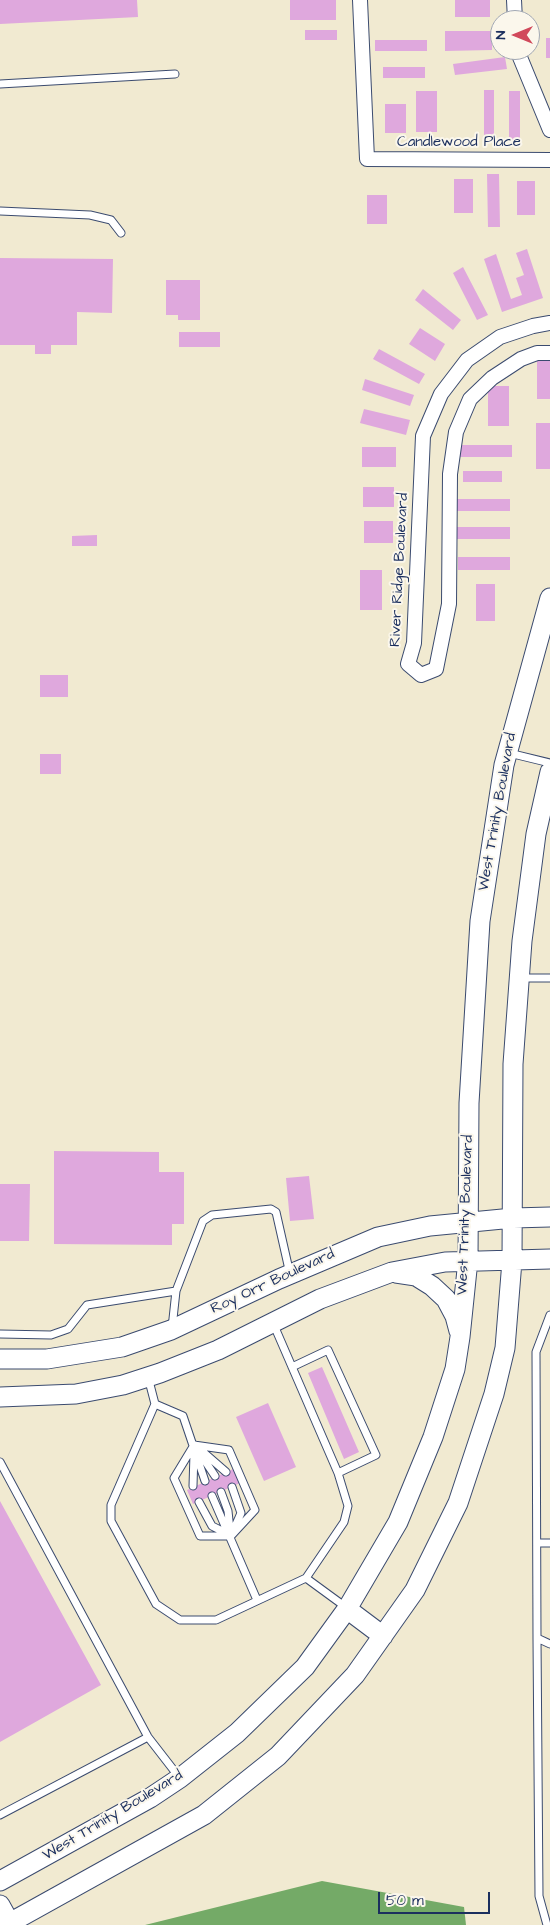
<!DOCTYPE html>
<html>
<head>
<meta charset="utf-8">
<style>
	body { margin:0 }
	#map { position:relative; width:550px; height:1925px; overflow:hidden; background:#f1ead1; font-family:"Architects Daughter",sans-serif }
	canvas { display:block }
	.north { position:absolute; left:490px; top:10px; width:50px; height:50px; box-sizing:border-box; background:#fbf7ec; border:1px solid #a1a7b3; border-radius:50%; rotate:270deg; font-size:14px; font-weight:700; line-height:20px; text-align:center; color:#1b2f5e }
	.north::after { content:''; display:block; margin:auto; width:18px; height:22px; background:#d1495b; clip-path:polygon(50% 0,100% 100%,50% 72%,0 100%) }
	.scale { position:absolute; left:378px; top:1892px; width:112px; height:22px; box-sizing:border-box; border:2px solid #1b2f5e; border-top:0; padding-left:6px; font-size:15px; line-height:18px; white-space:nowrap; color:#1b2f5e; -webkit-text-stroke:4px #fbf7ec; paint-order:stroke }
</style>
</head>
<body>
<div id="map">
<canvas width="550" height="1925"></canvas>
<div class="north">N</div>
<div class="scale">50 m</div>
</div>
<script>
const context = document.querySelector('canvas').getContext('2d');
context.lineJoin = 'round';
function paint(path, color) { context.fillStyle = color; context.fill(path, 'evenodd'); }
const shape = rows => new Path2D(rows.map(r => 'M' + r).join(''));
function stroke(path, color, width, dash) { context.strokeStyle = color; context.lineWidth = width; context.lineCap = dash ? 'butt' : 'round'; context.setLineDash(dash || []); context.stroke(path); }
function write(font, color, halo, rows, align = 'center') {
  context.font = font + ' "Architects Daughter",sans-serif'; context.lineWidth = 4; context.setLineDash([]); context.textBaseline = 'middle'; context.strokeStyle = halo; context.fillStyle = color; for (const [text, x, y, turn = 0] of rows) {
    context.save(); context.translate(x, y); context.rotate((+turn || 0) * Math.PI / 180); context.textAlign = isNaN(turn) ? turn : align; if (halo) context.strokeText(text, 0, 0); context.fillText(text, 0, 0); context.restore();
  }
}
paint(shape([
	[322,1881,464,1907,466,1925,145,1925]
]), '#74aa67');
paint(shape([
	[0,0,137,0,138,17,0,24],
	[290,0,336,0,336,20,290,20],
	[455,0,490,0,490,17,455,17],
	[305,30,337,30,337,40,305,40],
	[445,31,492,31,492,50,445,51],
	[546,38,550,38,550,58,546,58],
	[375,40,427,40,427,51,375,51],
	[505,57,507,69,455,75,453,64],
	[383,67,425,67,425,78,383,78],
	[484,90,494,90,494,140,484,140],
	[416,91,437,91,437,132,416,132],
	[509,91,520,91,520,143,509,143],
	[385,104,406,104,406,133,385,133],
	[487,174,499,174,500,227,488,227],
	[454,179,473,179,473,213,454,213],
	[517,181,535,181,535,215,517,215],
	[367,195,387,195,387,224,367,224],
	[527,249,543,298,502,312,484,259,496,254,511,299,522,295,516,278,524,275,516,253],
	[0,258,113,259,112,313,77,312,77,345,51,345,51,354,35,354,35,345,0,345],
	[463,267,488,315,477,320,453,273],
	[166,280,200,280,200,320,178,320,178,315,166,315],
	[423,289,461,320,453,330,415,300],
	[420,328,445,344,435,361,409,344],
	[179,332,220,332,220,347,179,347],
	[379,349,425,374,419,384,373,359],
	[537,355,550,355,550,399,537,399],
	[365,379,414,395,410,406,362,390],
	[488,386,509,386,509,426,488,426],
	[364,409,410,420,406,435,360,423],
	[536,423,550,423,550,469,536,469],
	[460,445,512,445,512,457,460,457],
	[362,447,396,447,396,467,362,467],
	[463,471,502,471,502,482,463,482],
	[363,487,394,487,394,507,363,507],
	[457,499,510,499,510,511,457,511],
	[364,521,393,521,393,543,364,543],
	[456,527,510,527,510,539,456,539],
	[97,535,97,546,72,546,72,536],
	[458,557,510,557,510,570,458,570],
	[360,570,382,570,382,610,360,610],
	[476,584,495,584,495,621,476,621],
	[40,675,68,675,68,697,40,697],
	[40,754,61,754,61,774,40,774],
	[54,1151,159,1152,159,1172,184,1172,184,1224,172,1224,172,1245,54,1244],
	[309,1176,314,1219,290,1221,286,1178],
	[0,1184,30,1184,29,1241,0,1241],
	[322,1367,359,1452,344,1459,308,1373],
	[268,1403,296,1467,264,1481,236,1417],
	[233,1469,240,1483,193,1504,187,1490],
	[0,1501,101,1685,0,1742]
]), '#dfa8dd');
const lane = shape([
	[0,84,175,74],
	[0,211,90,215,111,220,121,233],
	[509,753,550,763],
	[519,978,550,978],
	[550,1315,536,1352,537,1638,550,1644],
	[172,1328,176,1291,203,1221,212,1215,271,1209,276,1212,290,1274],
	[0,1334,51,1335,68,1329,87,1305,176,1291],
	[292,1367,328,1350,376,1455,338,1473],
	[148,1377,155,1404,111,1505,111,1521,156,1604,180,1620,216,1620,306,1578,344,1522,348,1506,338,1473,273,1323],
	[155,1404,183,1416,205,1481],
	[194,1445,229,1450,255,1510,231,1536,200,1536,174,1478,194,1445],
	[195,1445,226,1472],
	[199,1452,215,1476],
	[0,1462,148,1737,179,1777],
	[193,1486,194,1453],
	[232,1487,241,1513,233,1531],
	[221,1492,228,1511,230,1530],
	[212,1496,257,1600],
	[199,1502,212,1526,228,1534],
	[537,1543,550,1543],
	[306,1578,347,1608],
	[537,1638,539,1896,547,1925],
	[0,1815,148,1737]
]);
const street = shape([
	[360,0,367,159,550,160],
	[514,0,515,20],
	[517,50,550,130],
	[550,323,533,326,500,337,467,360,441,394,423,436,414,643,408,664,421,675,436,669,449,604,450,474,456,432,470,399,492,378,521,359,537,353,550,353]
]);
const secondary = shape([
	[396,1273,416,1276,432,1286,446,1299,455,1316,459,1331],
	[0,1359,47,1359,122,1347,171,1330,279,1279,378,1237,430,1226,513,1218,550,1217],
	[0,1397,76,1394,123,1385,160,1373,218,1350,320,1299,392,1272,445,1262,550,1259],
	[347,1609,383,1636],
	[0,1881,150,1798,180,1778,237,1733,305,1667,347,1609,398,1522,433,1437,455,1369,460,1337,468,1260,469,1103,480,921,504,765,550,598],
	[0,1905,10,1923],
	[6,1925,204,1815,278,1756,355,1675,415,1590,458,1503,494,1394,505,1348,512,1261,513,1064,522,941,536,834,550,772]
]);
stroke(lane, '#3b4b6f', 9);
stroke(street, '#3b4b6f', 16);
stroke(secondary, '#3b4b6f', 21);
stroke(lane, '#fff', 7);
stroke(street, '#fff', 14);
stroke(secondary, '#fff', 19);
write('15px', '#1b2f5e', '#fbf7ec', [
	["Candlewood Place",459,143],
	["River Ridge Boulevard",400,570,-87],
	["West Trinity Boulevard",498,812,-80],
	["West Trinity Boulevard",466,1215,-88],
	["Roy Orr Boulevard",273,1282,-25],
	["West Trinity Boulevard",113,1816,-31]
]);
</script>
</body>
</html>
